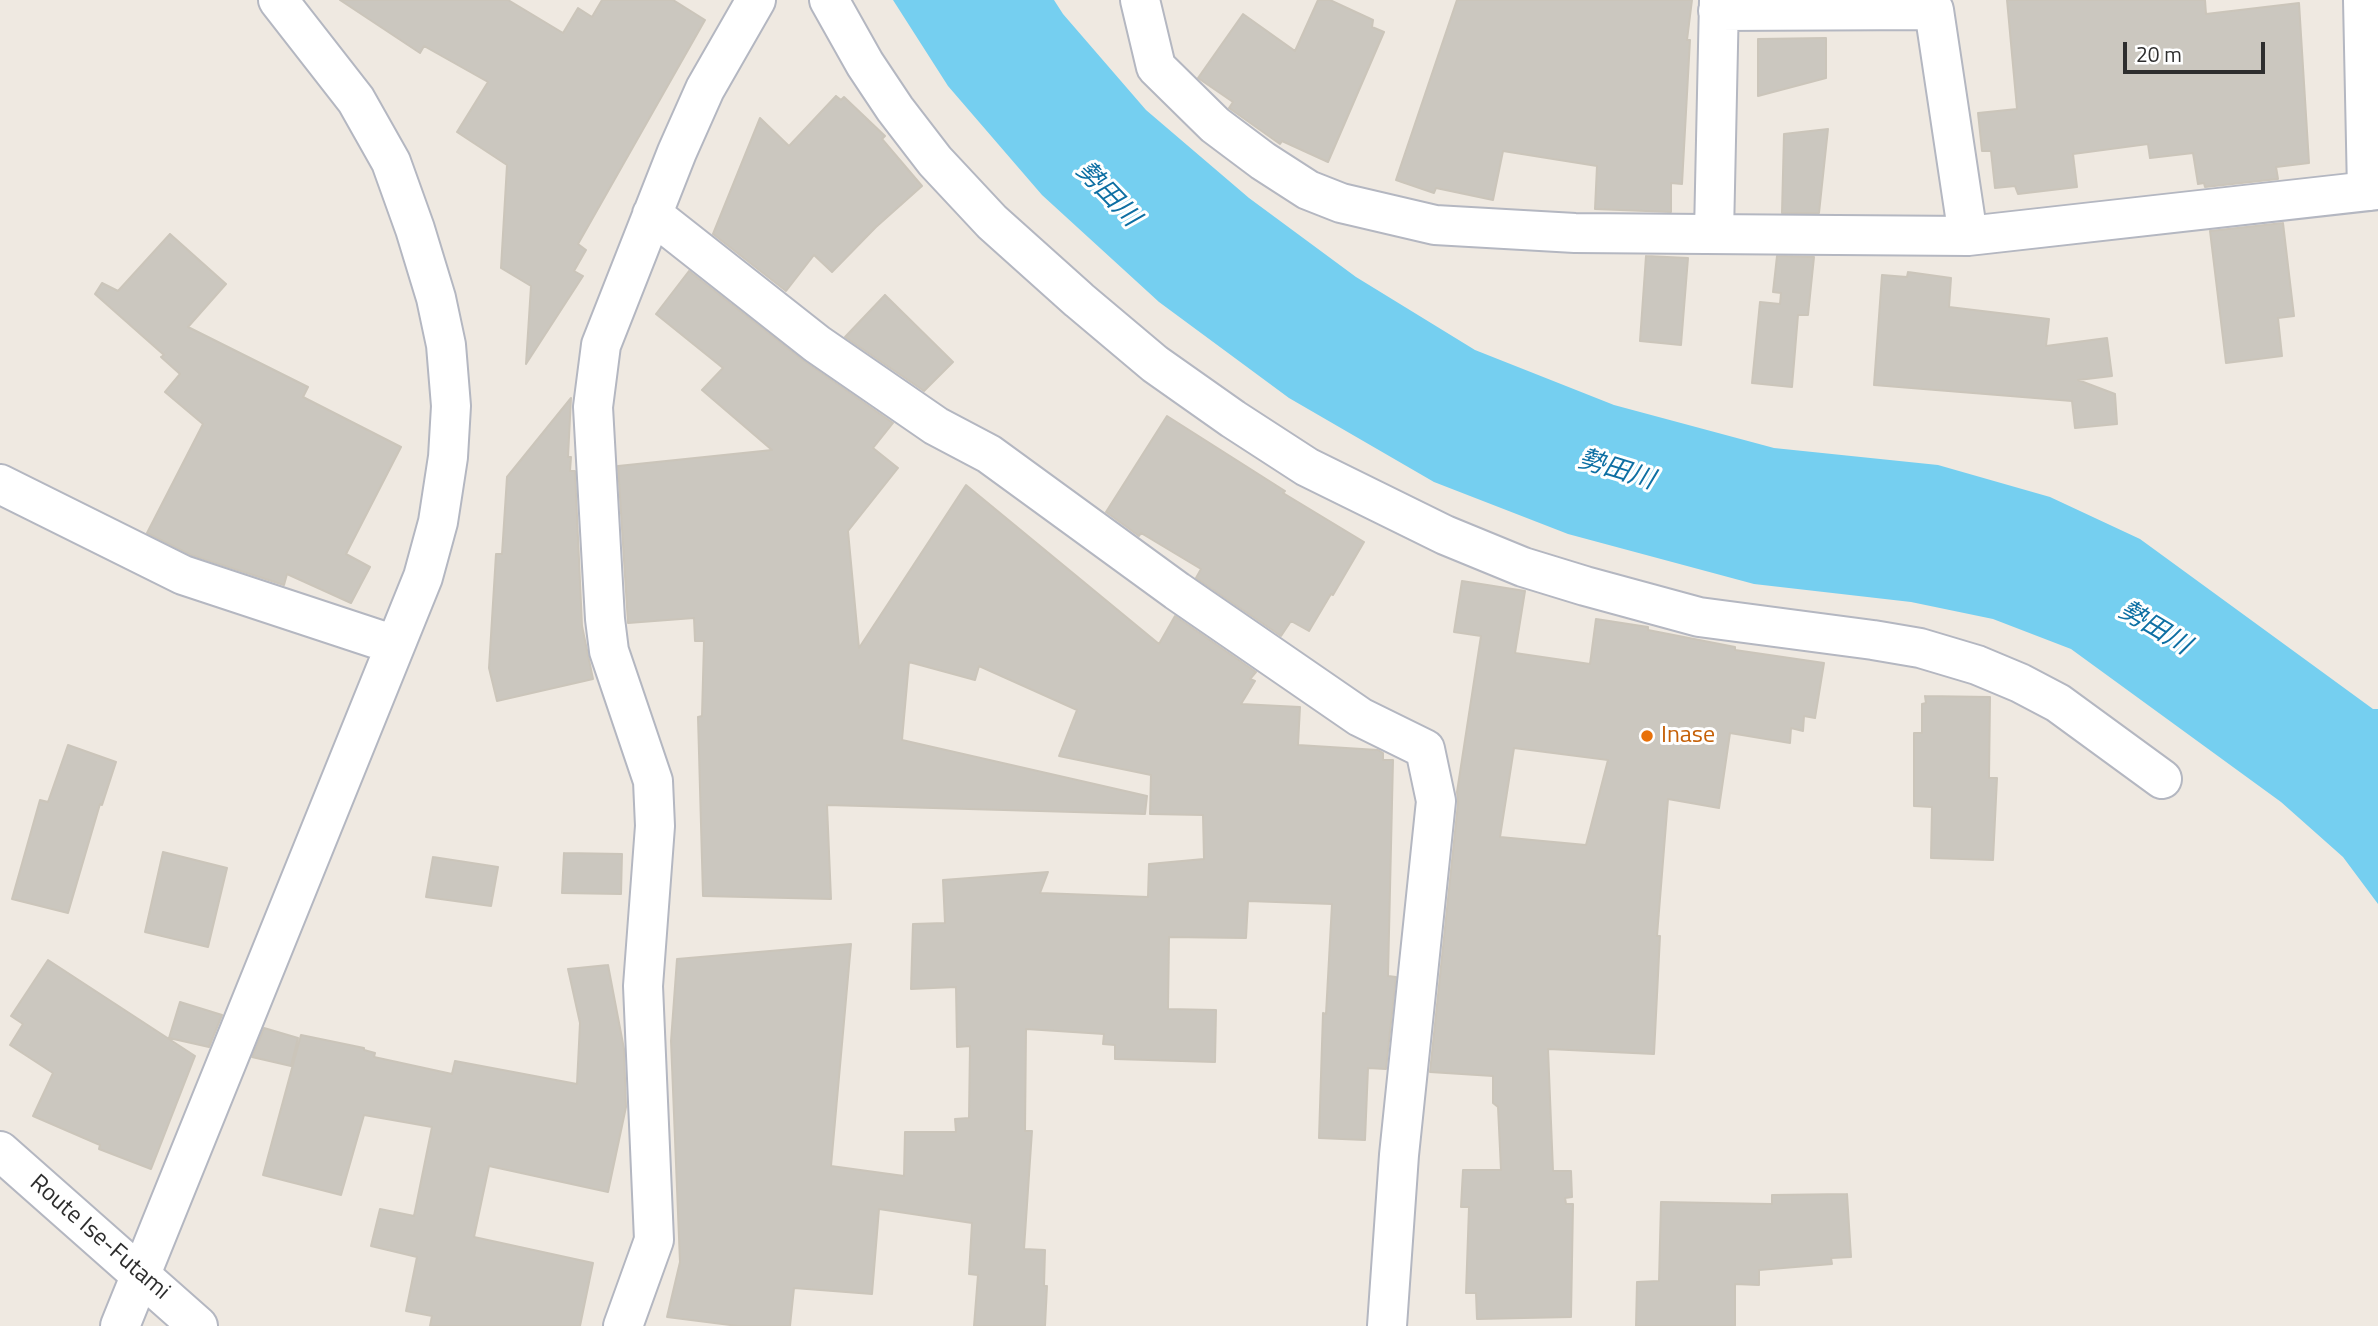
<!DOCTYPE html>
<html>
<head>
<meta charset="utf-8">
<style>
	body { margin:0 }
	#map { position:relative; width:2378px; height:1326px; overflow:hidden; background:#efe9e1; font-family:"Titillium Web",sans-serif }
	canvas { display:block }
	.scale { position:absolute; left:2123px; top:42px; width:142px; height:32px; box-sizing:border-box; border:4px solid #2e2e2e; border-top:0; padding-left:9px; font-size:21px; line-height:24px; white-space:nowrap; color:#2e2e2e; -webkit-text-stroke:5px #fff; paint-order:stroke }
</style>
</head>
<body>
<div id="map">
<canvas width="2378" height="1326"></canvas>
<div class="scale">20 m</div>
</div>
<script>
const context = document.querySelector('canvas').getContext('2d');
context.lineJoin = 'round';
function paint(path, color) { context.fillStyle = color; context.fill(path, 'evenodd'); }
const shape = rows => new Path2D(rows.map(r => 'M' + r).join(''));
function stroke(path, color, width, dash) { context.strokeStyle = color; context.lineWidth = width; context.lineCap = dash ? 'butt' : 'round'; context.setLineDash(dash || []); context.stroke(path); }
function write(font, color, halo, rows, align = 'center') {
  context.font = font + ' "Titillium Web","Noto Sans JP",sans-serif'; context.lineWidth = 6; context.setLineDash([]); context.textBaseline = 'middle'; context.strokeStyle = halo; context.fillStyle = color; for (const [text, x, y, turn = 0] of rows) {
    context.save(); context.translate(x, y); context.rotate((+turn || 0) * Math.PI / 180); context.textAlign = isNaN(turn) ? turn : align; if (halo) context.strokeText(text, 0, 0); context.fillText(text, 0, 0); context.restore();
  }
}
paint(shape([
	[893,0,1054,0,1063,14,1146,110,1249,198,1356,277,1475,350,1614,405,1774,448,1938,465,2050,497,2140,539,2373,709,2378,709,2378,904,2343,857,2281,802,2071,649,1993,619,1911,602,1754,584,1568,534,1434,482,1289,398,1159,302,1042,195,948,86]
]), '#75cff0');
const building = shape([
	[340,0,508,0,563,33,578,8,592,17,602,0,673,0,705,20,578,244,586,250,574,271,583,276,526,364,531,286,501,268,507,165,457,132,488,82,424,46,420,53,340,0],
	[1318,0,1330,0,1373,20,1372,27,1384,32,1328,162,1282,141,1280,144,1229,108,1233,102,1198,78,1243,14,1295,51,1318,0],
	[1457,0,1692,0,1687,40,1690,40,1682,184,1671,183,1671,212,1595,209,1597,166,1503,151,1493,200,1436,188,1434,193,1396,180,1457,0],
	[2007,0,2205,0,2206,14,2299,3,2309,163,2276,167,2278,179,2205,187,2204,183,2198,184,2193,153,2150,158,2148,144,2073,154,2077,187,2018,194,2015,186,1995,188,1991,151,1982,151,1978,113,2017,109,2007,0],
	[1826,38,1826,78,1758,96,1758,39,1826,38],
	[836,96,841,100,844,97,885,136,882,139,922,186,876,227,832,272,814,255,786,291,713,234,760,118,789,146,836,96],
	[1828,129,1819,213,1782,213,1784,134,1828,129],
	[2283,223,2294,316,2278,318,2282,356,2226,363,2210,231,2283,223],
	[170,234,226,284,188,327,308,387,303,397,401,447,346,554,370,567,351,603,287,574,284,585,191,555,147,533,203,424,165,392,180,374,161,357,164,355,95,294,102,283,118,291,170,234],
	[1646,256,1688,258,1681,345,1640,341,1646,256],
	[1777,256,1814,257,1808,315,1798,315,1792,387,1752,383,1760,302,1780,304,1781,293,1773,292,1777,256],
	[689,271,804,361,893,423,873,448,898,468,848,531,859,648,966,485,1159,644,1175,616,1256,672,1250,679,1255,681,1241,704,1300,707,1298,745,1378,750,1383,753,1383,760,1393,760,1388,976,1396,977,1386,1069,1368,1068,1365,1140,1319,1138,1323,1013,1326,1014,1332,904,1248,901,1246,938,1169,937,1168,1009,1216,1010,1215,1062,1115,1059,1115,1045,1103,1044,1104,1034,1026,1029,1025,1131,1032,1131,1024,1249,1045,1250,1044,1286,1047,1286,1045,1326,974,1326,978,1275,969,1274,972,1223,879,1209,872,1294,794,1288,790,1326,738,1326,667,1317,680,1262,671,1041,677,959,851,944,831,1166,904,1176,905,1132,956,1132,955,1119,969,1118,970,1046,957,1047,956,987,911,989,913,924,945,923,943,880,1048,872,1040,893,1148,897,1149,864,1204,859,1203,815,1150,814,1151,775,1059,756,1077,710,979,666,975,680,909,662,902,740,1147,796,1145,814,827,805,831,899,703,896,698,717,702,716,704,641,695,641,694,618,628,623,618,466,772,450,702,390,723,368,656,314,689,271],
	[1908,272,1951,278,1949,307,2049,319,2046,346,2107,338,2112,376,2078,380,2115,394,2117,424,2075,428,2072,401,1874,385,1882,275,1907,277,1908,272],
	[885,295,953,362,924,391,845,337,885,295],
	[571,398,568,457,571,457,570,471,575,471,582,626,593,679,497,701,489,668,496,554,502,554,507,477,571,398],
	[1167,416,1285,491,1283,493,1364,542,1333,595,1331,594,1309,631,1291,621,1281,636,1196,578,1201,569,1141,533,1139,536,1106,512,1167,416],
	[1462,581,1525,591,1515,653,1590,664,1596,619,1648,627,1648,630,1735,647,1735,650,1824,663,1815,718,1804,716,1803,731,1791,728,1790,743,1730,733,1719,808,1668,799,1657,936,1660,936,1654,1054,1548,1049,1553,1171,1571,1171,1572,1197,1565,1198,1566,1204,1573,1204,1571,1317,1477,1319,1476,1293,1466,1293,1469,1207,1461,1207,1463,1170,1501,1170,1498,1107,1493,1103,1493,1076,1430,1072,1458,803,1457,792,1481,636,1454,632,1462,581],
	[1514,748,1608,760,1586,845,1500,837,1514,748],
	[1925,696,1990,697,1989,778,1997,778,1993,860,1931,858,1932,807,1914,806,1914,733,1922,733,1922,704,1926,703,1925,696],
	[68,745,116,762,102,805,100,804,68,913,12,899,40,800,48,802,68,745],
	[163,852,227,868,208,947,145,932,163,852],
	[564,853,622,854,621,894,562,893,564,853],
	[433,857,498,867,491,906,426,897,433,857],
	[48,960,195,1056,151,1169,99,1149,100,1145,33,1116,53,1073,10,1045,23,1024,11,1016,48,960],
	[608,965,624,1049,626,1107,608,1192,489,1166,474,1237,593,1263,580,1326,430,1326,432,1316,406,1311,417,1257,371,1246,380,1209,414,1216,432,1127,364,1115,341,1195,263,1175,301,1035,364,1048,364,1050,375,1053,374,1057,452,1074,455,1061,577,1084,580,1023,568,969,608,965],
	[180,1002,222,1015,209,1047,169,1038,180,1002],
	[264,1028,298,1038,291,1066,252,1057,264,1028],
	[1847,1194,1851,1257,1831,1258,1832,1264,1759,1270,1759,1285,1735,1284,1735,1326,1636,1326,1637,1282,1659,1281,1661,1202,1772,1204,1772,1195,1847,1194]
]);
paint(building, '#cbc7bf');
stroke(building, '#cbc5ba', 2);
const minor = shape([
	[829,0,865,64,895,109,935,161,992,222,1079,300,1155,364,1233,419,1307,467,1445,535,1523,567,1585,586,1699,617,1873,640,1920,648,1977,665,2020,683,2058,703,2162,779],
	[1140,0,1156,67,1215,125,1263,161,1308,190,1341,203,1435,225,1575,233,1968,236,2378,190],
	[1718,11,1934,10,1968,236],
	[652,214,817,344,936,426,989,454,1177,591,1360,717,1425,749,1436,801,1399,1155,1387,1326],
	[1714,234,1719,0],
	[0,484,183,575,395,645],
	[120,1326,423,577,438,522,448,457,451,406,446,345,436,298,415,229,391,162,356,100,278,0],
	[623,1326,654,1240,643,986,655,826,653,781,609,651,605,619,593,407,601,345,677,152,705,89,756,0]
]);
const tertiary = shape([
	[2363,0,2367,191]
]);
const secondary = shape([
	[0,1151,198,1326]
]);
stroke(minor, '#b4b7c1', 42);
stroke(tertiary, '#b4b7c1', 42);
stroke(secondary, '#b4b7c1', 42);
stroke(minor, '#fff', 38);
stroke(tertiary, '#fff', 38);
stroke(secondary, '#fff', 38);
for (const [x, y, r, color] of [
	[1647,736,7,"#e8710a"]
]) { const dot = new Path2D(); dot.arc(x, y, r, 0, 2 * Math.PI); context.fillStyle = color; context.fill(dot); stroke(dot, '#fff', 2.5); }
write('24px', '#c56008', '#fff', [
	["Inase",1661,736]
], 'left');
write('24px', '#2e2e2e', '#fff', [
	["Route Ise-Futami",99,1238,41]
]);
write('italic 26px', '#0d6fa3', '#fff', [
	["勢田川",1107,195,46],
	["勢田川",1616,471,17],
	["勢田川",2154,629,31]
]);
</script>
</body>
</html>
